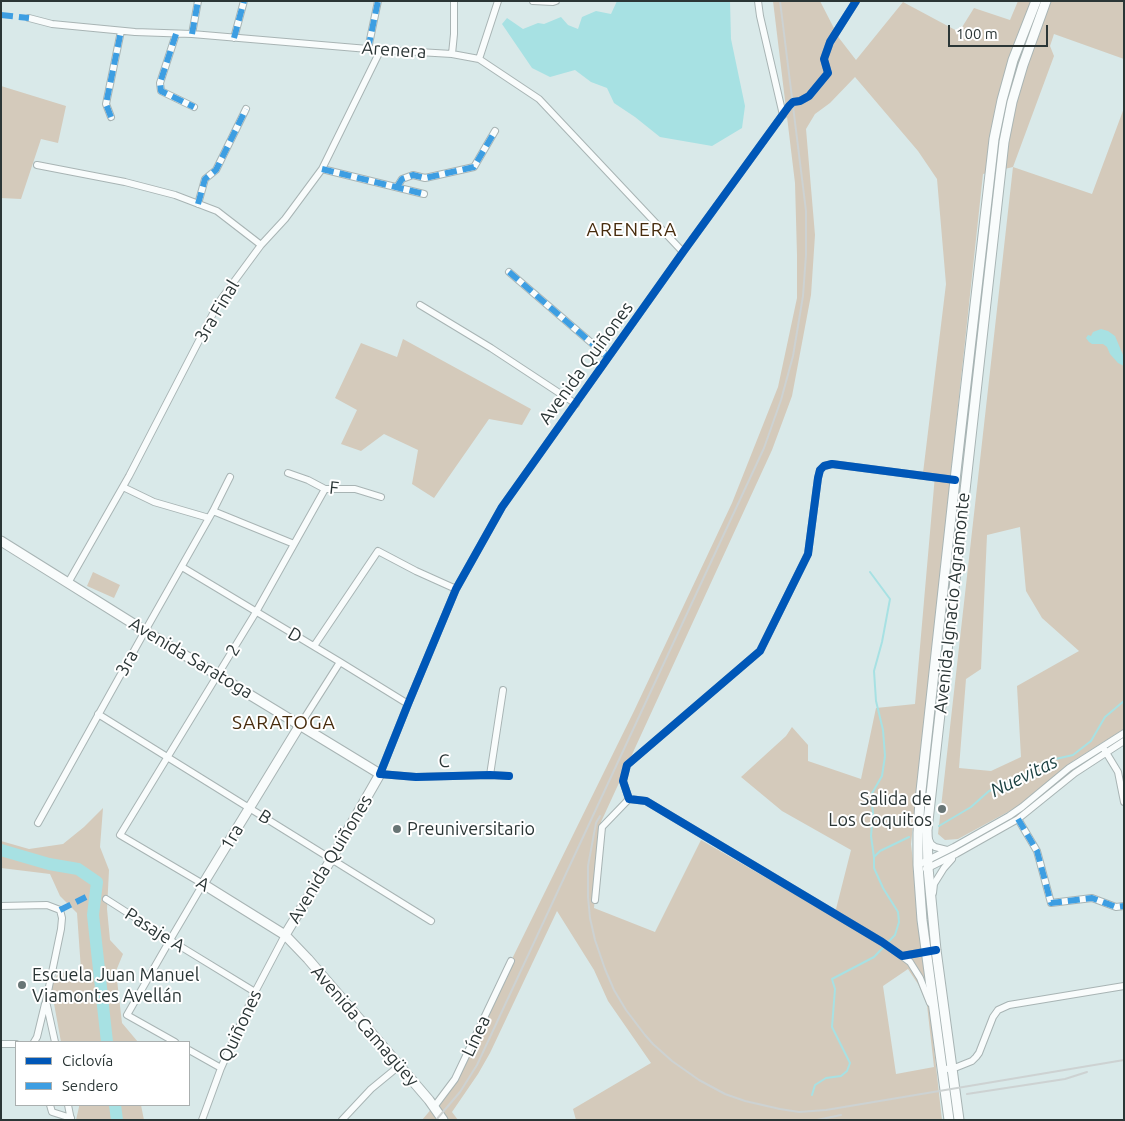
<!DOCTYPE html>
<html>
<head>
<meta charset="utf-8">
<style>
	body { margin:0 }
	#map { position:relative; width:1125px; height:1121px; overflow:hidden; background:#d9e9e9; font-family:Ubuntu,sans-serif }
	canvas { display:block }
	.frame { position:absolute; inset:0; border:2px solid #2b3636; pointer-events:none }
	.legend { position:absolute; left:15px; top:1041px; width:175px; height:65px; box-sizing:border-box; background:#fff; border:1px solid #aaafaf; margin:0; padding:6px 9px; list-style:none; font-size:15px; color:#2b3636 }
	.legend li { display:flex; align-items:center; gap:10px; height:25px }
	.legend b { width:25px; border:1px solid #aaafaf }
	.scale { position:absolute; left:948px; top:25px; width:100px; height:22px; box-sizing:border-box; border:2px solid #2b3636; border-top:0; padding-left:6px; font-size:15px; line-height:18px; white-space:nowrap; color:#2b3636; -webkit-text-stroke:4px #fff; paint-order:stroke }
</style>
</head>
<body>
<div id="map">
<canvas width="1125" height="1121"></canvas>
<div class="frame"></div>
<ul class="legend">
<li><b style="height:6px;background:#0057b8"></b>Ciclovía</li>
<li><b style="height:6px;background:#3d9ee2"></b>Sendero</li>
</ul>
<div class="scale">100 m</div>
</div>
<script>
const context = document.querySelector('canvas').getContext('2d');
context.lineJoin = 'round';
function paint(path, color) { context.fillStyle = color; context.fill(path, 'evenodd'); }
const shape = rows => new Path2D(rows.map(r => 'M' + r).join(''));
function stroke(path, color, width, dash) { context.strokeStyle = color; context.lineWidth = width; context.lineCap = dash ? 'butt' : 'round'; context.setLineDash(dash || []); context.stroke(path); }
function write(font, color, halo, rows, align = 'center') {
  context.font = font + ' Ubuntu,sans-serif'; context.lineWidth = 4; context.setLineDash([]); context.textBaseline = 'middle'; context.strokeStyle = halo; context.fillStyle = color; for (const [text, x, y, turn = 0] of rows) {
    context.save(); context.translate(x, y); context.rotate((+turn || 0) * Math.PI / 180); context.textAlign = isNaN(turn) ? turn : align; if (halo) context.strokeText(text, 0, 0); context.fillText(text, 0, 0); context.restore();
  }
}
paint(shape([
	[773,1,820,1,839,38,856,60,903,2,959,32,974,8,1010,20,1018,1,1124,1,1124,59,1054,34,1050,46,1054,56,1013,167,1092,194,1124,108,1124,729,1073,761,1017,807,958,839,945,840,938,834,1013,167,983,174,911,844,942,1120,576,1120,573,1109,651,1063,608,1001,594,970,557,911,490,1053,478,1074,452,1112,458,1120,422,1120,455,1081,511,961,634,711,732,503,778,387,797,298,797,255,795,183],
	[855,77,918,151,937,179,946,284,923,473,935,475,915,704,876,708,861,779,808,761,808,745,792,727,786,736,741,777,782,811,851,850,834,917,701,840,655,932,594,908,601,822,772,450,792,396,811,295,815,235,806,129,815,114,830,103],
	[1020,527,1026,591,1042,618,1079,651,1017,686,1021,757,991,771,959,768,966,679,981,669,987,535],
	[908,969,918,984,927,1005,934,1067,896,1074,883,986],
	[1,86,66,106,58,143,41,139,21,199,1,198],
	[403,339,531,409,522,425,489,419,434,498,412,484,418,450,384,434,361,451,341,444,357,410,335,398,361,343,397,357],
	[93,572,120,585,114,598,87,586],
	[103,808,100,847,109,870,107,909,110,940,123,954,116,971,122,1023,138,1042,61,1042,51,987,58,973,81,970,77,913,60,896,50,874,1,868,1,841,29,849,63,844,84,827],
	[79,1105,141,1105,144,1120,76,1120,79,1107]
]), '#d4cabb');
paint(shape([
	[617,1,730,1,731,39,745,106,742,128,712,146,660,137,635,117,614,103,607,88,591,82,575,70,550,77,532,68,502,24,507,18,523,29,538,23,544,24,561,17,568,25,578,29,582,17,596,11,611,14],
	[1101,329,1108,331,1115,336,1123,355,1124,366,1118,363,1110,354,1107,347,1103,344,1092,344,1089,342,1086,338,1088,335,1091,336,1093,332]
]), '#a7e1e3');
stroke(shape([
	[870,572,890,599,882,642,874,671,876,701,883,730,885,756,882,776,871,795,873,813,871,836,874,857],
	[939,826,971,807,989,791,1023,779,1047,761,1073,755,1091,741,1105,717,1124,701],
	[812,1095,815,1085,826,1078,841,1076,847,1071,850,1063,832,1027,835,989,832,979,874,957,895,935,899,922,898,912,883,888,874,868,874,857,880,851,909,837]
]), '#a7e1e3', 2);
stroke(shape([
	[1,850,49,864,78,869,97,882,93,915,107,1042],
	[115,1105,117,1120]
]), '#a7e1e3', 12);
const minor = shape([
	[533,1,553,2,556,1],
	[758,1,760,16,783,115],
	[29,18,52,24,135,32,192,34,368,49,452,54,479,59,539,99,683,252],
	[176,34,160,83,161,91,194,107],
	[192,34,198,1],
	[234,38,244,1],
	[368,49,378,1],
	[452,54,454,34,454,1],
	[479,59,498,1],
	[111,117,106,104,121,31],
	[37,165,125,182,175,195,217,211,261,245],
	[322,169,424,194],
	[397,187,402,179,413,175,425,178,474,167,495,131],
	[198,204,205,179,216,170,246,109],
	[509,272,608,357],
	[420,305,491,348,576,404],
	[288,473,308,480,325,489,355,489,381,497],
	[123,487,154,502,209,518],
	[213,511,294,544],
	[182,567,340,662,408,704],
	[68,583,129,476,219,302,261,245,285,219,322,169,381,49],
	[314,646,378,551,416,571,456,589],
	[98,714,431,921],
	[300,725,340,662],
	[1104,749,1118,772,1124,802],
	[490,775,503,690],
	[509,776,490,775,416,777,380,774,408,704,456,589,502,507,683,252,789,106,793,102,800,101,809,96,828,73,824,59,830,42,856,1],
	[1018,819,1037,851,1051,903,1092,898,1116,907,1124,906],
	[38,823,145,631,213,511,230,477],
	[928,837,931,844,935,847,947,850],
	[918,865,954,847,1009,816,1022,807,1069,768,1124,733],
	[926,869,956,854,1018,819,1075,773,1124,741],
	[933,893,934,884,944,868,952,859],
	[106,899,170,940,255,992],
	[595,900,602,827,629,799],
	[1,906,47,905,60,910,62,918,61,929,46,1001,55,1042],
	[936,950,902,956,882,942,646,801,629,799,623,781,627,765,760,651,808,554,818,478,820,470,824,466,832,464,955,480],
	[902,956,910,962,920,978,930,1003],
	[34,1042,37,1037,45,1004],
	[175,1042,127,1015,170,940,203,884,120,835,256,612,325,489],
	[1,1044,16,1044],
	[189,1050,221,1068],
	[941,1070,957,1067,972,1061,976,1057,979,1053,993,1017,998,1010,1009,1005,1124,986],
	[50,1105,52,1112,71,1118],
	[68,1105,71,1120],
	[434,1107,455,1079,511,961],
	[202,1120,221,1068,255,992,285,935],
	[342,1120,371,1089,399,1066]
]);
const major = shape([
	[1,541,145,631,380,774,332,858,285,935],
	[300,725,203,884,285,935,308,959,429,1100,443,1120],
	[949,1120,922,920,918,865,918,833,920,800,955,480,994,139,1002,100,1013,60,1036,1],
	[959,1120,936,950,928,868,927,830,1004,142,1012,102,1023,65,1046,1]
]);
stroke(minor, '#a8b4b4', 8);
stroke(major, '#a8b4b4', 11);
stroke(minor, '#f9fcfc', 6);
stroke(major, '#f9fcfc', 9);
stroke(shape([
	[600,816,596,823,588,866,588,897,590,918,595,940,605,969,614,990,626,1010,645,1035,653,1044,672,1061,699,1080,725,1094,745,1101,780,1109,799,1112,826,1110,1124,1060],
	[967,1094,1065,1079,1087,1072],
	[436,1120,460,1092,477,1065,764,448,781,400,793,356,803,296,806,255,806,211,780,1],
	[817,1120,841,1115]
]), '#cdd2d2', 2);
stroke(shape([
	[1,15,29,18],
	[176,34,160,83,161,91,194,107],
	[192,34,198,1],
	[234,38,244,1],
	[368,49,378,1],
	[111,117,106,104,121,31],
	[322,169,424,194],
	[397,187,402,179,413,175,425,178,474,167,495,131],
	[198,204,205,179,216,170,246,109],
	[509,272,608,357],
	[1018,819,1037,851,1051,903,1092,898,1116,907,1124,906],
	[60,910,86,897]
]), '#3d9ee2', 6, [12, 6]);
stroke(shape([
	[509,776,490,775,416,777,380,774,408,704,456,589,502,507,683,252,789,106,793,102,800,101,809,96,828,73,824,59,830,42,856,1],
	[936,950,902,956,882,942,646,801,629,799,623,781,627,765,760,651,808,554,818,478,820,470,824,466,832,464,955,480]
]), '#0057b8', 8);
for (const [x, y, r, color] of [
	[942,809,5,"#687575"],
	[397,829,5,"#687575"],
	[22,985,5,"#687575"]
]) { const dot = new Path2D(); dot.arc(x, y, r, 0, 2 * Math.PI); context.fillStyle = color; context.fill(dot); stroke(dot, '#fff', 2); }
write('18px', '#2b3636', '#fff', [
	["Arenera",394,50,4],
	["3ra Final",217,311,-59],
	["Avenida Quiñones",586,363,-54],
	["F",334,488,6],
	["Avenida Ignacio Agramonte",952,603,-84],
	["D",295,635,30],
	["2",233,650,-59],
	["Avenida Saratoga",191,658,31],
	["3ra",127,663,-61],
	["C",444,761,-2],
	["B",265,817,32],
	["1ra",232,837,-59],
	["Avenida Quiñones",330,859,-59],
	["A",203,884,31],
	["Pasaje A",155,930,32],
	["Quiñones",240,1026,-65],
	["Avenida Camagüey",365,1026,49],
	["Línea",476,1036,-65]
]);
write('18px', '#2b3636', '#fff', [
	["Salida de",932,799,"right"],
	["Los Coquitos",932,820,"right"],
	["Preuniversitario",407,829],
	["Escuela Juan Manuel",32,975],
	["Viamontes Avellán",32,996]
], 'left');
context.letterSpacing = '1px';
write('19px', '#462b0c', '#fff', [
	["ARENERA",632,230],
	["SARATOGA",284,723]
]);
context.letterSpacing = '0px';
write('italic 19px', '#1d4243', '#fff', [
	["Nuevitas",1024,776,-26]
]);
</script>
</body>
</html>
